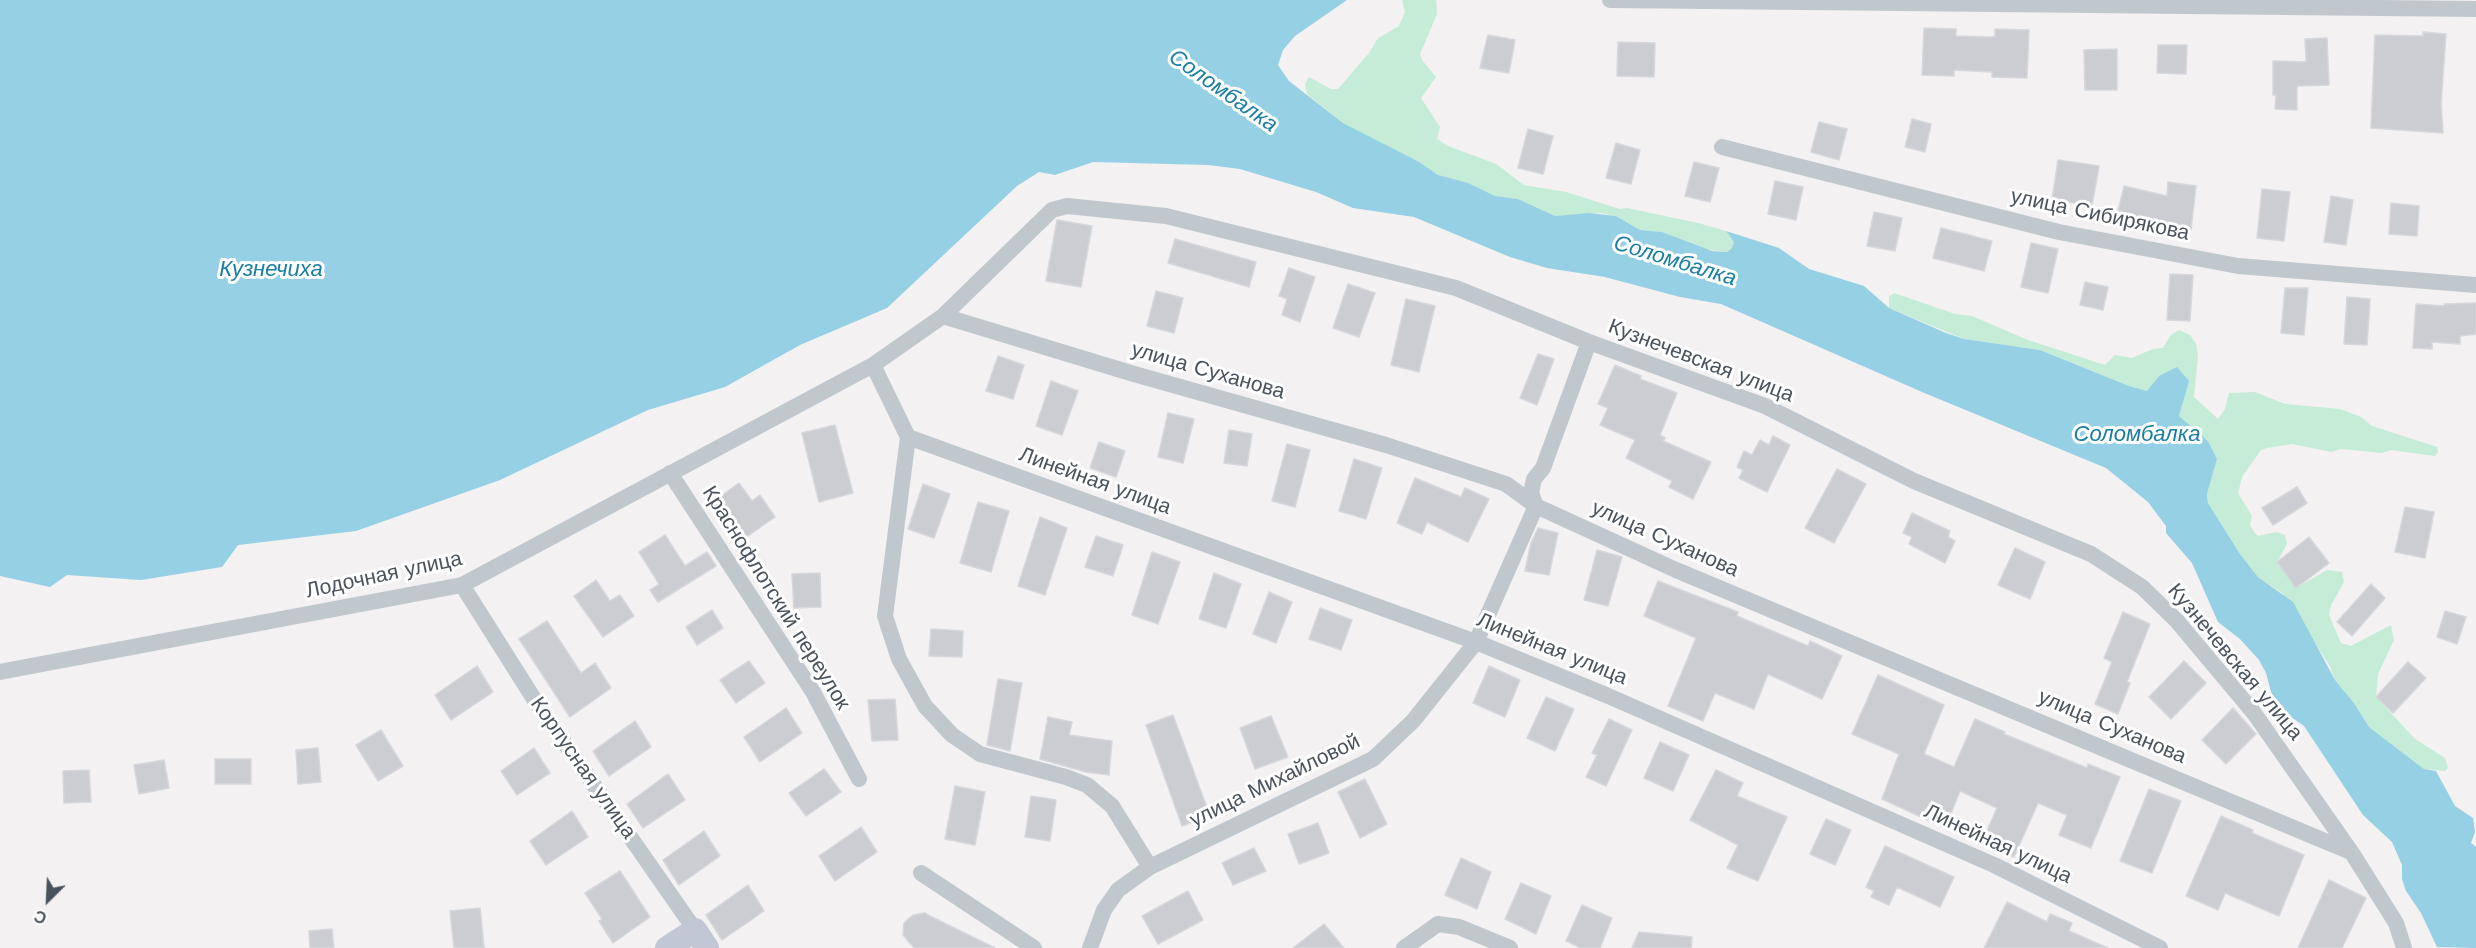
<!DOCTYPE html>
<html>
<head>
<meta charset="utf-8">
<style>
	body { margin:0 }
	#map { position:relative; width:2476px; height:948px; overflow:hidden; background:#f3f1f1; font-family:"Work Sans",sans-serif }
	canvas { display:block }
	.north { position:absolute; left:18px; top:870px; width:60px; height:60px; -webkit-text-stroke:4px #fff; paint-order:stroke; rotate:204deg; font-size:16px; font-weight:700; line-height:24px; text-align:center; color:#4a535d }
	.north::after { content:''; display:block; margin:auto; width:21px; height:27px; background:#4a535d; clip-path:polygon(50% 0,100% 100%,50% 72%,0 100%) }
</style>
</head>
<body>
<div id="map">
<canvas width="2476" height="948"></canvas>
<div class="north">С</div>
</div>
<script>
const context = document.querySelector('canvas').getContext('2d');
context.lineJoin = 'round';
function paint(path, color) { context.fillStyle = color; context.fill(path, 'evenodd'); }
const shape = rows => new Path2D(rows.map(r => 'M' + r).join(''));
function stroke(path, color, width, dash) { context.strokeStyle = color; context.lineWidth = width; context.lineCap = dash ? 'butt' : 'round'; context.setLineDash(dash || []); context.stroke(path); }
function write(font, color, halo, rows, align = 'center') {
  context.font = font + ' "Work Sans",sans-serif'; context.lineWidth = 6; context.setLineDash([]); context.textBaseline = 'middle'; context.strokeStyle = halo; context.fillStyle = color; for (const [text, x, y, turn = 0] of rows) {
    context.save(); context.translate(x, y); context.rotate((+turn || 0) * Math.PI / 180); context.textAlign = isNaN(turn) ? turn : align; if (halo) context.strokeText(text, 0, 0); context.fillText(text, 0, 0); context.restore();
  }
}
paint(shape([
	[1402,0,1436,0,1437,14,1420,54,1422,60,1436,77,1421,98,1440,127,1437,139,1448,146,1496,164,1524,185,1566,192,1620,209,1627,208,1698,223,1726,231,1734,242,1732,248,1727,252,1705,249,1662,232,1640,230,1616,216,1601,213,1555,216,1518,199,1495,196,1467,183,1444,178,1343,123,1307,94,1305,84,1309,77,1331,89,1338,89,1369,53,1378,38,1399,26,1405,12],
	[1894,293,1955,314,1972,316,2028,340,2105,365,2115,355,2132,358,2153,349,2163,348,2171,335,2179,330,2190,335,2196,344,2198,356,2194,397,2218,419,2225,409,2229,393,2255,392,2285,404,2340,409,2361,417,2372,426,2437,447,2438,452,2435,456,2391,450,2382,453,2341,449,2331,452,2292,444,2267,448,2261,450,2242,477,2238,493,2252,516,2250,525,2254,532,2258,536,2276,532,2285,535,2287,544,2277,562,2296,588,2327,570,2342,572,2344,582,2331,605,2329,615,2341,643,2351,646,2391,625,2394,640,2378,674,2376,697,2415,739,2445,758,2448,768,2445,771,2424,769,2369,727,2354,703,2335,680,2330,666,2282,593,2258,577,2240,554,2208,503,2207,494,2217,459,2208,441,2179,416,2188,382,2159,376,2147,391,2129,386,2040,350,1964,339,1889,308,1889,297]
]), '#c4ecd6');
paint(shape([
	[0,0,1347,0,1295,36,1283,50,1278,65,1289,81,1343,123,1419,162,1438,175,1468,183,1495,196,1518,199,1555,216,1589,213,1616,216,1640,230,1662,232,1712,251,1727,252,1732,248,1734,242,1726,231,1779,248,1809,269,1864,286,1889,308,1946,333,1964,339,2040,350,2129,386,2147,391,2159,376,2177,367,2189,381,2179,416,2208,441,2217,459,2207,494,2208,503,2240,554,2258,577,2293,602,2335,680,2354,703,2369,727,2424,769,2436,771,2455,806,2473,818,2475,832,2471,843,2476,847,2476,948,2437,947,2421,913,2406,891,2402,879,2402,865,2392,842,2363,815,2304,726,2281,710,2273,699,2266,673,2259,660,2240,639,2218,622,2192,563,2166,533,2166,526,2148,502,2106,468,1922,392,1721,304,1680,297,1605,277,1547,268,1510,257,1414,217,1353,208,1316,192,1240,169,1208,165,1093,162,1055,175,1039,172,1017,186,887,308,800,345,725,387,648,410,500,480,356,531,238,545,222,567,141,580,67,575,50,587,0,576]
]), '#95d0e5');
const building = shape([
	[1924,28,1956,29,1956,36,1995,37,1995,29,2029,30,2027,78,1992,77,1992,72,1954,70,1954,76,1922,75,1924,28],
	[2423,32,2446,34,2441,104,2443,133,2371,128,2375,35,2423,36,2423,32],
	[1488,35,1515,40,1509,73,1480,68,1488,35],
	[2327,38,2329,85,2297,86,2297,110,2275,109,2276,95,2273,95,2273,61,2306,62,2305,39,2327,38],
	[1618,42,1655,43,1654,77,1617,76,1618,42],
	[2158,45,2187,45,2186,74,2157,73,2158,45],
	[2117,49,2117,90,2085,90,2084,50,2117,49],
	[1912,119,1931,124,1925,152,1905,147,1912,119],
	[1819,122,1847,129,1839,160,1811,152,1819,122],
	[1528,129,1553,136,1543,174,1518,168,1528,129],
	[1616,143,1640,150,1631,184,1606,178,1616,143],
	[2058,160,2099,166,2092,206,2052,199,2058,160],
	[1694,162,1719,168,1710,202,1685,196,1694,162],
	[1775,181,1803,187,1796,220,1768,214,1775,181],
	[2168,182,2196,186,2191,230,2116,220,2124,186,2167,196,2168,182],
	[2262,189,2290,192,2284,241,2257,238,2262,189],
	[2331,196,2353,200,2346,245,2324,242,2331,196],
	[2391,203,2419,206,2417,236,2389,234,2391,203],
	[1874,212,1902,218,1895,251,1867,246,1874,212],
	[1057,220,1092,226,1081,287,1046,281,1057,220],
	[1941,228,1992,241,1984,271,1933,258,1941,228],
	[1175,239,1256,262,1249,287,1168,263,1175,239],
	[2031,243,2058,249,2048,293,2021,287,2031,243],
	[1289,268,1315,277,1300,322,1282,315,1287,299,1279,296,1289,268],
	[2170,274,2193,275,2190,321,2167,320,2170,274],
	[2085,282,2108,287,2103,310,2080,305,2085,282],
	[1348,284,1375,293,1359,337,1333,328,1348,284],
	[2285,288,2308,288,2304,335,2281,333,2285,288],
	[1156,291,1183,298,1174,333,1147,326,1156,291],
	[2347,297,2370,299,2367,345,2344,344,2347,297],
	[1406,299,1435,306,1419,372,1391,365,1406,299],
	[2476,303,2476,334,2460,336,2460,344,2432,342,2432,349,2413,348,2416,304,2444,306,2444,304,2476,303],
	[1538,354,1554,359,1537,405,1520,398,1538,354],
	[998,356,1024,365,1013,399,986,391,998,356],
	[1615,365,1641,376,1640,379,1677,393,1660,435,1665,438,1663,441,1711,462,1693,499,1669,487,1672,481,1626,458,1635,440,1600,425,1608,408,1598,404,1615,365],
	[1051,381,1078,391,1062,435,1036,426,1051,381],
	[1168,413,1194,419,1183,463,1158,457,1168,413],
	[835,425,853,493,819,502,802,433,835,425],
	[1229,430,1252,434,1247,466,1224,463,1229,430],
	[1773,436,1790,445,1767,492,1739,478,1743,470,1737,467,1744,451,1752,455,1760,440,1769,445,1773,436],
	[1099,442,1125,451,1116,477,1090,468,1099,442],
	[1287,444,1310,450,1295,507,1272,501,1287,444],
	[1354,459,1382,468,1366,519,1339,511,1354,459],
	[1837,469,1866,484,1834,543,1805,528,1837,469],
	[1415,478,1461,497,1465,488,1489,499,1468,542,1427,522,1422,534,1397,523,1415,478],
	[739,483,752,501,760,495,775,517,745,538,718,498,739,483],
	[923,484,950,494,934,538,908,529,923,484],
	[2297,487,2307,503,2273,525,2262,508,2297,487],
	[978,502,1009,511,991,572,960,563,978,502],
	[2405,507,2434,512,2425,558,2395,552,2405,507],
	[1912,513,1950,531,1948,537,1955,541,1945,563,1909,544,1912,537,1903,533,1912,513],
	[1040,517,1067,528,1045,595,1018,586,1040,517],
	[1538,528,1558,533,1549,575,1525,571,1531,543,1538,528],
	[665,535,685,566,707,552,716,566,658,602,650,590,659,584,639,552,665,535],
	[1096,536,1123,545,1113,576,1085,567,1096,536],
	[2309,537,2329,563,2296,588,2277,562,2309,537],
	[2015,548,2045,562,2030,599,1998,585,2015,548],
	[1597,550,1622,557,1608,606,1584,600,1597,550],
	[1152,552,1180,562,1158,624,1132,615,1152,552],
	[820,573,821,607,794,608,792,574,820,573],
	[1214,573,1241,584,1226,628,1199,619,1214,573],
	[596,580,610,601,620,595,634,616,603,637,574,596,596,580],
	[1658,581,1738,612,1737,616,1808,646,1810,641,1842,656,1822,699,1768,674,1754,709,1715,693,1703,721,1668,706,1696,638,1644,616,1658,581],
	[2371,584,2385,598,2352,636,2337,622,2371,584],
	[1269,592,1292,602,1276,643,1253,634,1269,592],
	[1320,608,1352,620,1341,650,1309,639,1320,608],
	[712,610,723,628,697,645,686,627,712,610],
	[2445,611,2466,617,2457,644,2437,637,2445,611],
	[2123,612,2150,624,2127,682,2130,683,2118,714,2095,704,2112,662,2104,658,2123,612],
	[547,621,581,673,595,663,611,688,570,717,519,639,547,621],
	[931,629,963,631,962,657,929,656,931,629],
	[749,661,765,683,736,703,720,680,749,661],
	[2184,661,2206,683,2171,719,2149,697,2184,661],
	[2408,662,2426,678,2393,713,2376,697,2408,662],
	[477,666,493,692,451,720,435,695,477,666],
	[1489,666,1520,680,1505,717,1473,703,1489,666],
	[1878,675,1944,705,1924,754,1954,767,1975,719,2005,732,2004,734,2087,768,2088,764,2120,777,2091,848,2059,835,2067,815,2038,803,2014,857,1982,842,1997,808,1960,791,1945,828,1882,799,1899,754,1852,734,1878,675],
	[998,679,1022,683,1010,751,987,745,998,679],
	[1546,697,1574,709,1555,751,1527,738,1546,697],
	[895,699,898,740,872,741,868,700,895,699],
	[786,708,802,733,760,762,744,737,786,708],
	[2233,708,2256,734,2226,764,2202,740,2233,708],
	[1173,715,1210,816,1182,826,1146,725,1173,715],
	[1271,716,1288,757,1255,769,1240,728,1271,716],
	[1048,717,1072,722,1069,735,1112,741,1109,775,1086,772,1040,759,1048,717],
	[1609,719,1632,730,1606,786,1586,777,1597,755,1592,753,1609,719],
	[635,721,651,747,609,776,593,751,635,721],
	[381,730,403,766,378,781,356,745,381,730],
	[1660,742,1689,755,1673,791,1644,778,1660,742],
	[318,748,321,782,298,784,296,750,318,748],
	[534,748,550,773,517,795,501,771,534,748],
	[215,759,251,759,251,784,215,784,215,759],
	[164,760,169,788,139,794,134,765,164,760],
	[824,769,841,792,806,816,789,793,824,769],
	[89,770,91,802,64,803,63,771,89,770],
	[1716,770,1743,783,1737,796,1787,817,1758,881,1727,868,1738,845,1690,820,1716,770],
	[668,774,685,800,643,828,627,804,668,774],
	[1365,779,1387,824,1360,838,1338,792,1365,779],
	[955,786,985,792,975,845,945,839,955,786],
	[2149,789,2181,801,2152,873,2120,861,2149,789],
	[1031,796,1056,800,1050,841,1025,837,1031,796],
	[572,811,588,837,546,865,530,841,572,811],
	[2221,816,2253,830,2252,833,2304,855,2279,916,2225,893,2218,910,2186,896,2221,816],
	[1826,819,1851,830,1835,865,1810,854,1826,819],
	[1318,823,1329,853,1299,864,1288,834,1318,823],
	[861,827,877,852,835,881,819,856,861,827],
	[704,831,720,856,679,885,663,860,704,831],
	[1885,846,1954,877,1940,907,1897,887,1889,905,1871,897,1874,891,1866,887,1885,846],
	[1254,848,1266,871,1233,885,1222,863,1254,848],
	[1461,858,1491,872,1477,909,1445,895,1461,858],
	[620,871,650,917,613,943,599,921,602,919,585,893,620,871],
	[2329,880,2366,898,2342,948,2298,948,2329,880],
	[1521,883,1551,896,1536,934,1505,919,1521,883],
	[748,885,764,911,722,940,706,915,748,885],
	[1188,891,1203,920,1158,944,1142,916,1188,891],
	[2007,902,2047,922,2050,914,2072,923,2069,931,2108,948,1984,948,2007,902],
	[1582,905,1612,918,1600,948,1581,948,1566,941,1582,905],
	[480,908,484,948,454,948,450,911,480,908],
	[925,913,930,916,995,948,914,948,903,935,904,923,913,915,925,913],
	[1324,924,1344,948,1293,948,1324,924],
	[332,929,334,948,310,948,309,931,332,929],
	[1639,932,1692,937,1691,948,1632,948,1639,932]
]);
paint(building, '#cccdd3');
stroke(building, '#d6d7dc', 1.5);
stroke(shape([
	[1610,0,2476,9],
	[1722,147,2059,232,2238,266,2476,285],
	[943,316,1134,374,1386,445,1506,484,1536,506,1676,570,2351,852],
	[873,365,908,437,885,616,899,659,925,706,952,735,980,754,1066,777,1087,785,1112,806,1150,867],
	[908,437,1476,642,1606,695,1994,865,2160,948],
	[670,473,813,692,859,779],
	[462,585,534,699,695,930],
	[0,672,462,585,873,365,943,316,1052,210,1067,206,1166,216,1456,288,1589,342,1765,406,1914,481,2091,554,2142,587,2177,621,2254,713,2352,853,2396,923,2404,948],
	[921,873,1034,948],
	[1090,948,1104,910,1118,890,1150,867,1373,759,1413,721,1476,642,1536,506,1531,493,1534,479,1543,468,1589,342],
	[1404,948,1438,924,1459,927,1510,948]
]), '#c0c8ce', 16);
stroke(shape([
	[667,948,695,930,707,948]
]), '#c1c8d3', 24);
write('21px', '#4a535d', '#fff', [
	["улица Сибирякова",2100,215,12],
	["Кузнечевская улица",1701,361,21],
	["улица Суханова",1208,371,16],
	["Линейная улица",1095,481,20],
	["улица Суханова",1665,539,24],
	["Лодочная улица",384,575,-12],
	["Краснофлотский переулок",776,598,58],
	["Линейная улица",1552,649,22],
	["Кузнечевская улица",2235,662,50],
	["улица Суханова",2112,727,23],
	["Корпусная улица",583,768,55],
	["улица Михайловой",1275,781,-26],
	["Линейная улица",1998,844,25]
]);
write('italic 22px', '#197ea1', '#fff', [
	["Соломбалка",1223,91,35],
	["Соломбалка",1675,261,17],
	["Кузнечиха",271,270],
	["Соломбалка",2137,435]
]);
</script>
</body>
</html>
